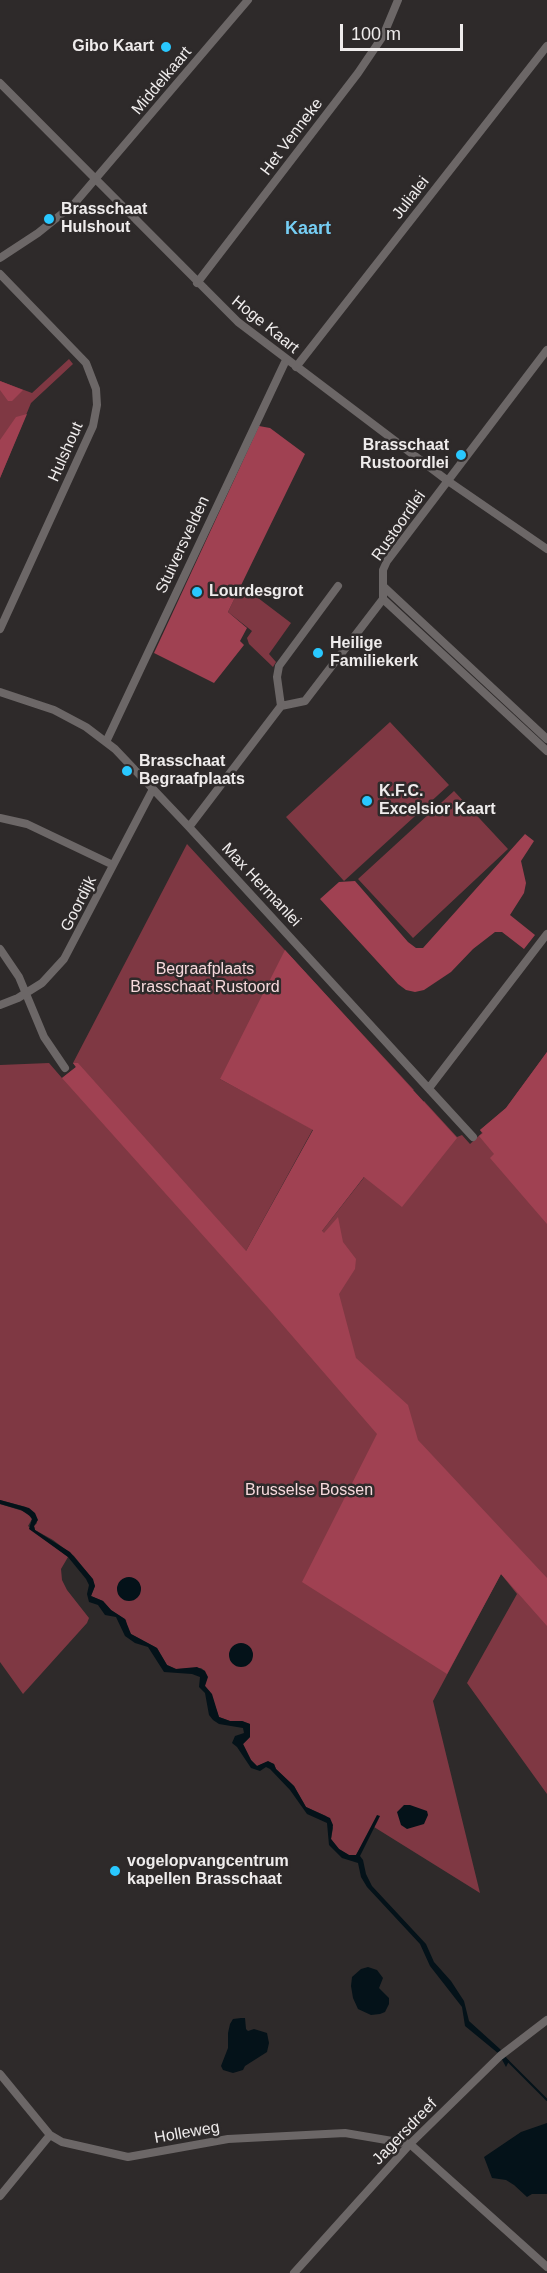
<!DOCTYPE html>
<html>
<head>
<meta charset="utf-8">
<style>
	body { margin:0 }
	#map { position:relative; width:547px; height:2273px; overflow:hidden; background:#2e2a2a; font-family:Arial,sans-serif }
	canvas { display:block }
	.scale { position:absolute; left:340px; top:24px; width:123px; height:27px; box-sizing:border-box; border:3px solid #efecec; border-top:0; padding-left:8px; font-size:18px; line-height:21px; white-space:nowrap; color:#efecec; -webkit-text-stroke:4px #2e2a2a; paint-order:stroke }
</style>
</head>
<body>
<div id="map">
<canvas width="547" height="2273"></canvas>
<div class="scale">100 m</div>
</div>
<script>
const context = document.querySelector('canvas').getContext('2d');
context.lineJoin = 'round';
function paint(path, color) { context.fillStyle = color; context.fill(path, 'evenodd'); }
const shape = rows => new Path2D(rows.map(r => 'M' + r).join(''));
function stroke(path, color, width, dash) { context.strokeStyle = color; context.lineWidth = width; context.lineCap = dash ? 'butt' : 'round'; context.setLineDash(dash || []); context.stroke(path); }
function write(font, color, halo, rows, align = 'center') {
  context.font = font + ' Arial,sans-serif'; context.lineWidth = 5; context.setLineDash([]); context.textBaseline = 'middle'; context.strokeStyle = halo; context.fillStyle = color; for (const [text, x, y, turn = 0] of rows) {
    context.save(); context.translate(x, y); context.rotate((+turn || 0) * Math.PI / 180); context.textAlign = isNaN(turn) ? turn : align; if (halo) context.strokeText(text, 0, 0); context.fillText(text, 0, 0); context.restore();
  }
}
paint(shape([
	[69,359,73,364,31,403,0,478,0,381,32,393],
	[241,585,291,623,269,654,276,662,273,667,249,644,247,638,252,631,228,612],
	[390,722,449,785,344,881,286,817],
	[454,791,508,849,413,938,358,879],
	[187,844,414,1090,220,1079,313,1129,246,1251,322,1231,424,1101,457,1137,462,1135,470,1144,482,1133,480,1130,506,1108,547,1052,547,1794,467,1683,517,1594,501,1574,433,1701,480,1893,374,1827,380,1817,356,1855,349,1855,339,1849,331,1839,333,1828,326,1816,306,1807,294,1786,276,1769,274,1764,267,1762,257,1766,251,1760,243,1744,250,1737,250,1724,242,1721,230,1721,219,1717,210,1692,205,1686,205,1671,201,1668,176,1669,167,1665,157,1648,131,1634,127,1629,126,1620,111,1610,103,1601,91,1596,95,1586,90,1576,74,1556,53,1540,35,1530,34,1526,37,1523,26,1507,0,1500,0,1065,49,1063,62,1078,76,1067,73,1063],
	[0,1504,26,1512,32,1519,28,1526,68,1557,61,1569,62,1580,67,1590,89,1618,87,1623,23,1694,0,1662]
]), '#7f3843');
paint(shape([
	[0,381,23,390,12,401,8,401,0,390],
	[27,414,0,478,0,440,16,417],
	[259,426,270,428,305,454,228,612,247,628,240,641,244,645,214,683,154,653],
	[525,834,534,841,521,861,526,883,524,893,510,915,535,935,524,949,502,932,495,932,473,949,451,972,424,990,415,992,406,990,398,984,320,899,339,882,355,881,408,942,416,948,423,948],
	[285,950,457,1138,402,1207,364,1177,322,1231,324,1233,338,1217,343,1242,356,1259,355,1269,339,1294,356,1358,408,1405,418,1440,547,1578,547,1626,501,1574,447,1674,302,1582,377,1434,268,1308,62,1078,76,1067,73,1063,78,1063,246,1251,313,1130,220,1079],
	[547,1052,547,1224,490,1158,494,1154,479,1136,483,1133,480,1130,506,1108]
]), '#a04152');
paint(shape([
	[0,1500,29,1508,35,1513,38,1520,34,1526,35,1530,70,1552,93,1579,95,1586,91,1596,103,1601,111,1610,125,1619,131,1634,157,1648,167,1665,176,1669,197,1667,205,1671,208,1677,205,1686,212,1694,219,1717,230,1721,242,1721,250,1724,250,1737,243,1744,251,1760,257,1766,268,1761,274,1764,276,1769,294,1786,306,1807,330,1818,333,1825,331,1839,339,1849,349,1855,356,1855,377,1815,380,1816,360,1856,363,1860,366,1874,372,1886,426,1944,434,1962,451,1981,464,2001,469,2021,500,2049,509,2061,506,2067,499,2054,465,2026,462,2007,430,1966,420,1944,367,1887,361,1877,358,1863,342,1858,329,1845,327,1823,307,1814,290,1790,270,1769,266,1767,260,1771,251,1768,237,1747,232,1743,235,1736,244,1733,243,1728,219,1724,213,1720,209,1715,205,1693,199,1687,200,1677,192,1674,164,1672,148,1647,135,1643,125,1636,116,1617,105,1615,98,1605,89,1602,87,1594,89,1585,86,1579,68,1557,29,1529,32,1519,30,1516,21,1510,0,1504],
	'117 1589a12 12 0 1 1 24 0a12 12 0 1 1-24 0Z',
	'229 1655a12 12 0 1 1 24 0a12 12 0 1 1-24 0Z',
	[404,1805,410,1805,427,1811,428,1815,424,1824,407,1829,401,1825,397,1812],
	[368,1967,377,1970,383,1978,379,1988,389,1998,389,2004,385,2012,380,2014,371,2015,358,2009,353,1998,351,1986,352,1977,361,1969],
	[241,2018,245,2018,246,2029,248,2031,254,2029,267,2033,269,2043,267,2052,245,2066,243,2070,233,2073,223,2070,221,2066,228,2048,228,2033,230,2024,233,2019],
	[547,2123,547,2194,532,2194,527,2197,514,2185,506,2180,492,2178,484,2157,521,2132]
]), '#041219');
stroke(shape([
	[507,2060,547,2100]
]), '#041219', 2);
stroke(shape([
	[0,83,238,322,448,481,547,549],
	[0,258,38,233,74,204,248,0],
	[0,274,86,363,96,389,97,405,93,426,0,629],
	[197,283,358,73,383,36,398,0],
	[296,367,547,46],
	[384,587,547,739],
	[383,599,547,751],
	[0,692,54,710,86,727,115,749,189,827,473,1137],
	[281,706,277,677,279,666,338,586],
	[106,742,286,360],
	[0,818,27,824,113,865],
	[189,827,281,706,305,701,383,599,383,570,387,561,547,350],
	[0,949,19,977,44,1037,65,1068],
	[0,1005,18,998,42,983,64,959,153,789],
	[429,1088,547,934],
	[0,2074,50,2135,62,2142,128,2157,228,2139,345,2133,410,2144],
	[410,2144,547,2267],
	[0,2196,50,2135],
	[294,2273,410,2144,500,2056,547,2020]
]), '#6c6767', 8);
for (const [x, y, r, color] of [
	[166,47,6,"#29c8ff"],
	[49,219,6,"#29c8ff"],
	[461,455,6,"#29c8ff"],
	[197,592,6,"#29c8ff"],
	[318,653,6,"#29c8ff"],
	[127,771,6,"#29c8ff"],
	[367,801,6,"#29c8ff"],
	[115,1871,6,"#29c8ff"]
]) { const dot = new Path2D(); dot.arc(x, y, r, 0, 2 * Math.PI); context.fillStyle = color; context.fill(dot); stroke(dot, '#2e2a2a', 2); }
write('bold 16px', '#efecec', '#2e2a2a', [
	["Gibo Kaart",154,47,"right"],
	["Brasschaat",61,210],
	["Hulshout",61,228],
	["Brasschaat",449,446,"right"],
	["Rustoordlei",449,464,"right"],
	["Lourdesgrot",209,592],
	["Heilige",330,644],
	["Familiekerk",330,662],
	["Brasschaat",139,762],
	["Begraafplaats",139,780],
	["K.F.C.",379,792],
	["Excelsior Kaart",379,810],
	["vogelopvangcentrum",127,1862],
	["kapellen Brasschaat",127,1880]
], 'left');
write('16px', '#efecec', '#2e2a2a', [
	["Middelkaart",162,81,-50],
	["Het Venneke",292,137,-53],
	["Julialei",411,198,-52],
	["Hoge Kaart",265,325,39],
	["Hulshout",66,452,-66],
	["Rustoordlei",399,526,-55],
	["Stuiversvelden",183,545,-65],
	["Max Hermanlei",261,885,47],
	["Goordijk",79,904,-63],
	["Jagersdreef",405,2132,-46],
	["Holleweg",187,2133,-10]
]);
write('16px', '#f7dadd', '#2e2a2a', [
	["Begraafplaats",205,970],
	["Brasschaat Rustoord",205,988],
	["Brusselse Bossen",309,1491]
]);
write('bold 18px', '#76cef4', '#2e2a2a', [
	["Kaart",308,229]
]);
</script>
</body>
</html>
